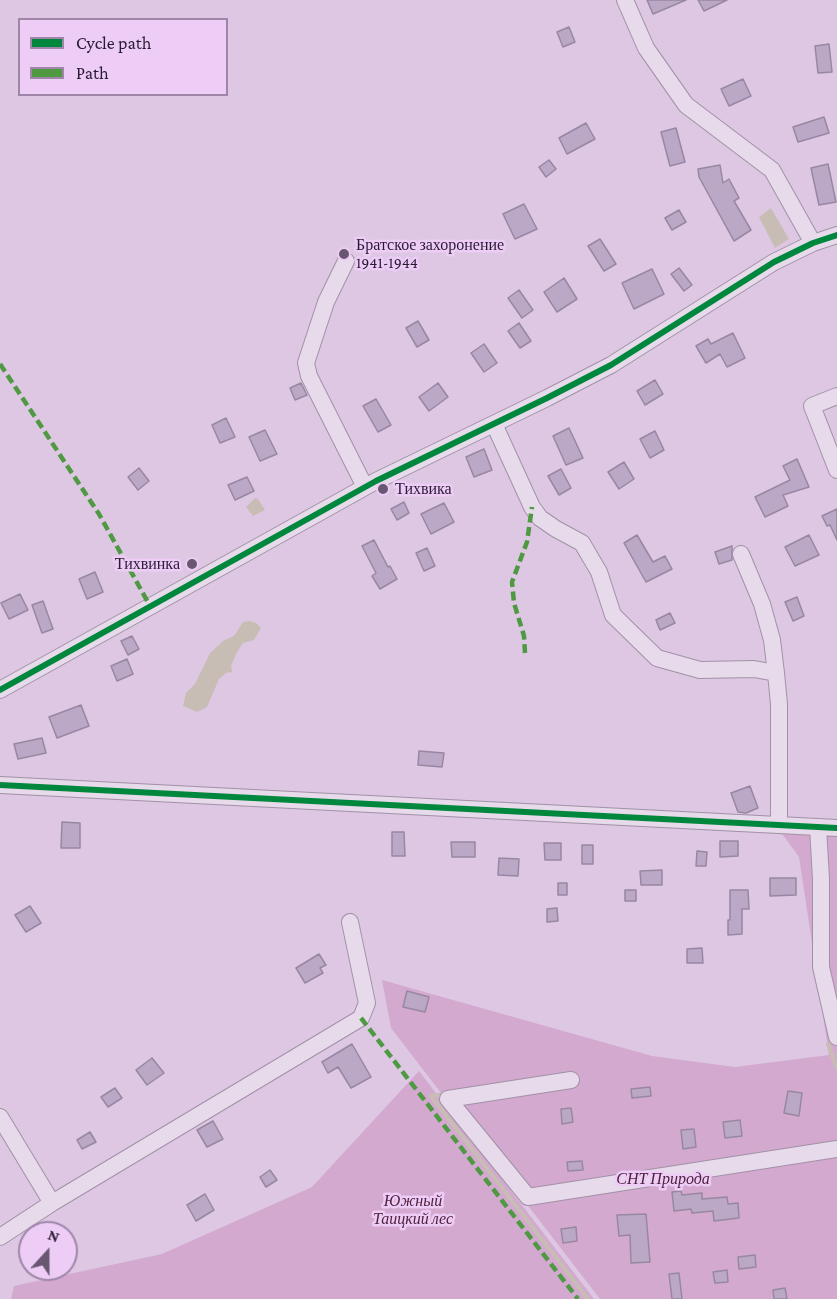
<!DOCTYPE html>
<html>
<head>
<meta charset="utf-8">
<style>
	body { margin:0 }
	#map { position:relative; width:837px; height:1299px; overflow:hidden; background:#ddc7e3; font-family:"Crimson Pro",serif }
	canvas { display:block }
	.legend { position:absolute; left:18px; top:18px; width:210px; height:78px; box-sizing:border-box; background:#edccf5; border:2px solid #9f85a8; margin:0; padding:8px 10px; list-style:none; font-size:18px; color:#2a1b34 }
	.legend li { display:flex; align-items:center; gap:12px; height:30px }
	.legend b { width:30px; border:2px solid #9f85a8 }
	.north { position:absolute; left:18px; top:1221px; width:60px; height:60px; box-sizing:border-box; background:#edccf5; border:2px solid #9f85a8; border-radius:50%; rotate:21deg; font-size:16px; font-weight:700; line-height:24px; text-align:center; color:#2a1b34 }
	.north::after { content:''; display:block; margin:auto; width:21px; height:27px; background:#695771; clip-path:polygon(50% 0,100% 100%,50% 72%,0 100%) }
</style>
</head>
<body>
<div id="map">
<canvas width="837" height="1299"></canvas>
<ul class="legend">
<li><b style="height:8px;background:#00873e"></b>Cycle path</li>
<li><b style="height:8px;background:#4f9943"></b>Path</li>
</ul>
<div class="north">N</div>
</div>
<script>
const context = document.querySelector('canvas').getContext('2d');
context.lineJoin = 'round';
function paint(path, color) { context.fillStyle = color; context.fill(path, 'evenodd'); }
const shape = rows => new Path2D(rows.map(r => 'M' + r).join(''));
function stroke(path, color, width, dash) { context.strokeStyle = color; context.lineWidth = width; context.lineCap = dash ? 'butt' : 'round'; context.setLineDash(dash || []); context.stroke(path); }
function write(font, color, halo, rows, align = 'center') {
  context.font = font + ' "Crimson Pro",serif'; context.lineWidth = 5; context.setLineDash([]); context.textBaseline = 'middle'; context.strokeStyle = halo; context.fillStyle = color; for (const [text, x, y, turn = 0] of rows) {
    context.save(); context.translate(x, y); context.rotate((+turn || 0) * Math.PI / 180); context.textAlign = isNaN(turn) ? turn : align; if (halo) context.strokeText(text, 0, 0); context.fillText(text, 0, 0); context.restore();
  }
}
paint(shape([
	[770,817,837,823,837,1299,600,1299,391,1028,382,980,652,1056,735,1067,829,1055,799,857],
	[419,1071,594,1299,11,1299,14,1286,162,1254,312,1187]
]), '#d3a9cf');
paint(shape([
	[771,208,789,239,775,248,759,217],
	[255,498,258,499,265,510,253,516,246,507],
	[250,621,256,623,261,628,254,640,243,643,237,652,231,666,232,672,226,673,219,679,207,707,197,712,183,706,186,693,195,684,210,653,223,641,234,636,243,622]
]), '#c8bdb4');
stroke(shape([
	[828,1044,837,1069],
	[445,1094,431,1096,588,1299]
]), '#c8bdb4', 4);
const building = shape([
	[647,0,686,0,653,14,647,0],
	[698,0,727,0,704,11,698,0],
	[569,27,575,42,563,47,557,32,569,27],
	[829,44,832,72,818,73,815,46,829,44],
	[743,79,751,96,729,106,721,89,743,79],
	[824,117,829,133,798,142,793,127,824,117],
	[586,123,595,139,567,154,559,138,586,123],
	[676,128,685,162,670,166,661,132,676,128],
	[549,160,556,169,546,177,539,167,549,160],
	[828,164,836,202,819,205,811,168,828,164],
	[720,165,723,183,729,179,739,198,734,201,751,230,734,241,699,177,698,169,720,165],
	[524,204,537,229,515,239,503,214,524,204],
	[679,210,686,222,672,230,665,218,679,210],
	[600,239,616,264,604,271,588,246,600,239],
	[679,268,692,285,684,291,671,274,679,268],
	[652,269,664,294,634,309,622,283,652,269],
	[564,278,577,299,557,312,544,292,564,278],
	[519,290,533,310,522,318,508,298,519,290],
	[418,321,429,340,417,347,406,328,418,321],
	[519,323,531,341,520,348,508,331,519,323],
	[733,333,745,358,727,367,720,354,706,363,696,346,708,339,711,344,733,333],
	[484,344,497,363,484,372,471,353,484,344],
	[655,380,663,394,645,405,637,391,655,380],
	[301,383,307,395,295,400,290,388,301,383],
	[438,383,448,397,429,411,419,397,438,383],
	[376,399,391,425,378,432,363,406,376,399],
	[226,418,235,437,220,443,212,425,226,418],
	[569,428,583,458,566,465,553,436,569,428],
	[265,430,277,454,260,461,249,437,265,430],
	[655,431,664,450,650,458,640,439,655,431],
	[484,449,492,470,474,477,466,457,484,449],
	[797,459,809,487,783,495,788,506,765,517,755,497,790,480,783,466,797,459],
	[624,462,634,479,619,489,608,472,624,462],
	[139,468,149,481,138,490,128,477,139,468],
	[561,469,571,488,559,495,548,476,561,469],
	[247,477,254,491,235,500,228,485,247,477],
	[404,502,409,513,397,520,391,509,404,502],
	[444,503,454,522,431,534,421,514,444,503],
	[837,509,837,540,830,525,827,526,822,516,837,509],
	[637,535,653,562,665,556,672,569,646,582,624,543,637,535],
	[809,535,819,555,795,566,785,547,809,535],
	[374,540,388,567,390,566,397,579,380,589,372,576,376,573,362,546,374,540],
	[732,546,732,560,719,564,715,552,732,546],
	[427,548,435,566,424,571,416,553,427,548],
	[95,572,103,592,87,599,79,579,95,572],
	[20,594,28,610,9,619,1,603,20,594],
	[797,597,804,616,793,621,785,602,797,597],
	[43,601,53,629,42,633,32,605,43,601],
	[670,613,675,623,660,630,656,620,670,613],
	[132,636,139,649,128,655,121,641,132,636],
	[127,659,133,674,117,681,111,666,127,659],
	[81,705,89,726,57,738,49,717,81,705],
	[42,738,46,753,18,759,14,744,42,738],
	[419,751,444,753,442,767,418,765,419,751],
	[750,786,758,808,746,813,738,812,731,793,750,786],
	[62,822,80,823,80,848,61,848,62,822],
	[392,832,404,832,405,856,392,856,392,832],
	[720,841,738,841,738,856,720,857,720,841],
	[451,842,475,842,475,857,452,857,451,842],
	[544,843,561,843,561,860,545,860,544,843],
	[582,845,593,845,593,864,582,864,582,845],
	[697,851,707,852,706,866,696,866,697,851],
	[499,858,519,859,518,876,498,875,499,858],
	[662,870,662,885,641,885,640,871,662,870],
	[770,878,796,878,796,895,770,896,770,878],
	[558,883,567,883,567,895,558,895,558,883],
	[625,890,636,890,636,901,625,901,625,890],
	[730,890,748,890,749,909,742,909,742,934,728,935,728,920,730,920,730,890],
	[30,906,41,923,26,932,15,915,30,906],
	[557,908,558,921,547,922,547,909,557,908],
	[702,948,703,963,687,963,687,949,702,948],
	[319,954,326,965,320,968,323,973,305,983,296,968,319,954],
	[407,991,429,997,425,1012,403,1007,407,991],
	[352,1044,371,1077,351,1088,338,1067,328,1073,322,1062,352,1044],
	[152,1058,164,1073,147,1085,136,1070,152,1058],
	[650,1087,651,1096,632,1098,631,1089,650,1087],
	[115,1088,122,1098,108,1107,101,1097,115,1088],
	[788,1091,802,1093,799,1116,784,1113,788,1091],
	[571,1108,573,1122,562,1124,561,1109,571,1108],
	[740,1120,742,1136,725,1138,723,1122,740,1120],
	[213,1121,223,1139,207,1147,197,1130,213,1121],
	[694,1129,696,1147,683,1149,681,1130,694,1129],
	[90,1132,96,1142,82,1149,77,1140,90,1132],
	[582,1161,583,1170,568,1171,567,1162,582,1161],
	[270,1170,277,1180,266,1187,260,1177,270,1170],
	[681,1191,682,1195,702,1193,702,1199,727,1197,728,1204,738,1203,739,1218,714,1221,713,1211,692,1213,691,1209,674,1211,672,1192,681,1191],
	[205,1194,214,1210,196,1221,187,1205,205,1194],
	[646,1214,650,1262,631,1263,630,1235,619,1236,617,1215,646,1214],
	[576,1227,577,1241,563,1243,561,1229,576,1227],
	[755,1255,756,1267,739,1269,738,1257,755,1255],
	[727,1270,728,1282,715,1283,713,1272,727,1270],
	[679,1273,682,1299,672,1299,669,1274,679,1273],
	[785,1288,787,1299,774,1299,773,1290,785,1288]
]);
paint(building, '#bba8c6');
stroke(building, '#9887a2', 1.5);
const minor = shape([
	[625,0,646,48,686,105,772,170,813,243],
	[346,261,326,302,306,363,309,376,365,487],
	[837,396,812,406,837,470],
	[494,424,532,507,540,518,556,529,582,543,599,572,613,615,657,658,700,670,754,669,776,673,779,704,779,825],
	[741,554,762,604,772,640,776,673],
	[0,690,376,481,547,398,611,365,774,262,813,243,837,235],
	[0,785,837,828],
	[818,827,821,879,821,967,837,1037],
	[571,1080,448,1099,528,1197,837,1149],
	[0,1117,52,1203],
	[0,1237,52,1203,361,1018,367,1003,350,922]
]);
stroke(minor, '#a191a7', 18);
stroke(minor, '#e7daea', 16);
stroke(shape([
	[0,364,99,514,150,606],
	[525,653,524,636,514,603,512,582,527,542,532,507],
	[361,1018,578,1299]
]), '#4f9943', 4.5, [9, 4.5]);
stroke(shape([
	[0,690,376,481,547,398,611,365,774,262,813,243,837,235],
	[0,785,837,828]
]), '#00873e', 6);
for (const [x, y, r, color] of [
	[344,254,6,"#695771"],
	[383,489,6,"#695771"],
	[192,564,6,"#695771"]
]) { const dot = new Path2D(); dot.arc(x, y, r, 0, 2 * Math.PI); context.fillStyle = color; context.fill(dot); stroke(dot, '#edccf5', 2); }
write('16px', '#2a1b34', '#edccf5', [
	["Братское захоронение",356,245],
	["1941-1944",356,263],
	["Тихвика",395,489],
	["Тихвинка",180,564,"right"]
], 'left');
write('italic 16px', '#512140', '#edccf5', [
	["СНТ Природа",663,1179],
	["Южный",413,1201],
	["Таицкий лес",413,1219]
]);
</script>
</body>
</html>
